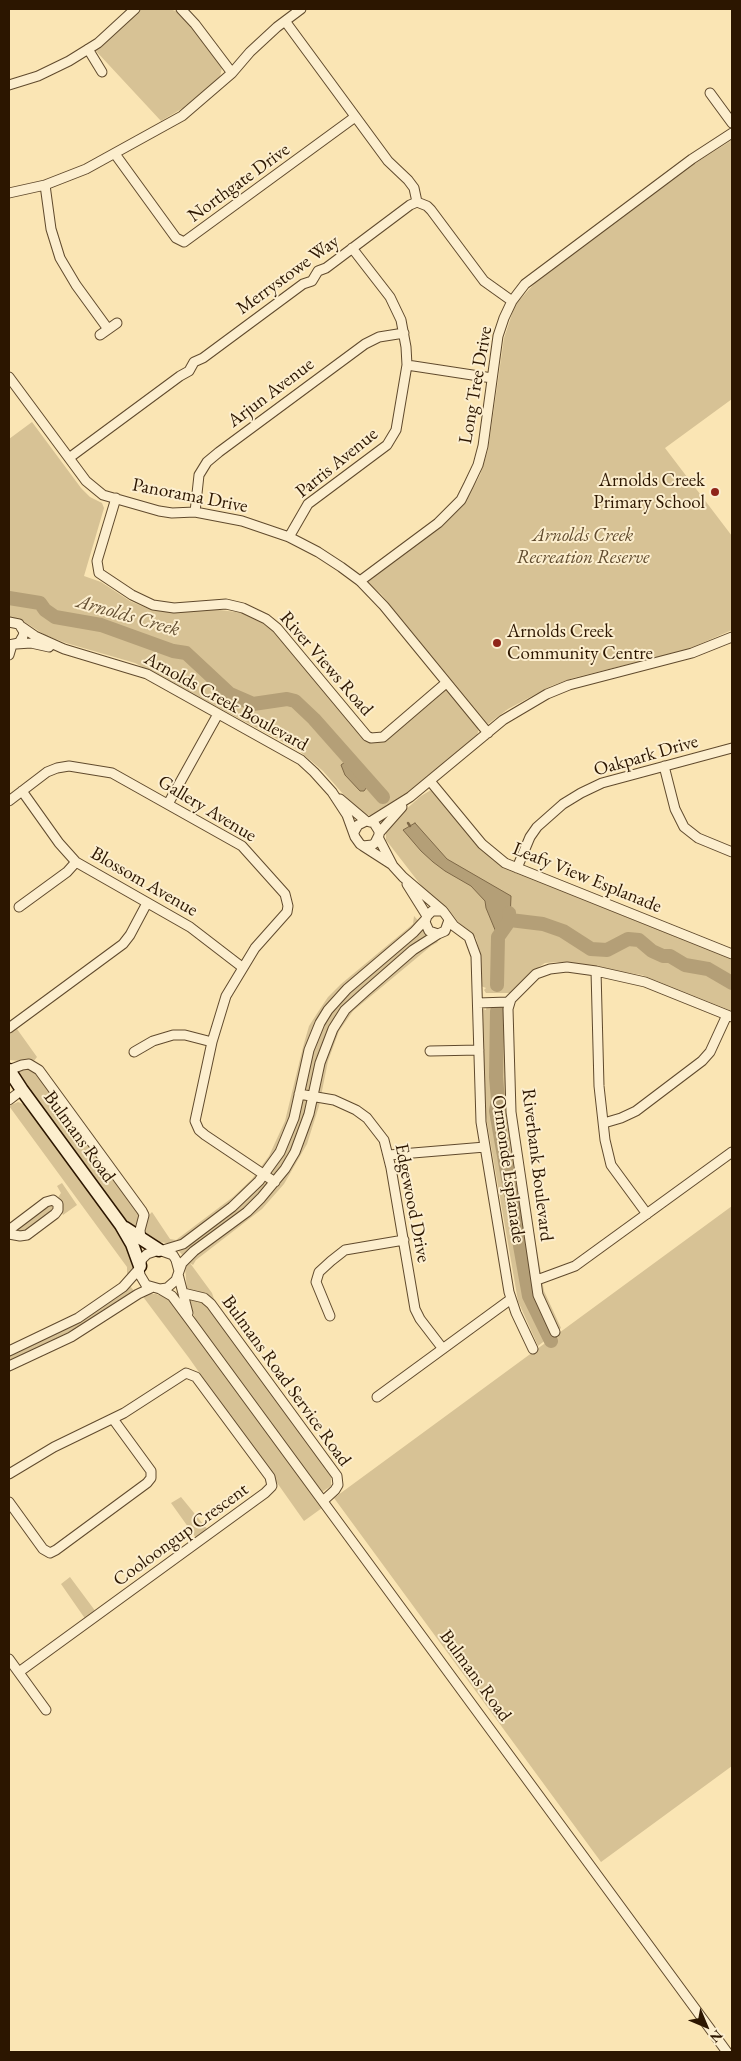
<!DOCTYPE html>
<html>
<head>
<meta charset="utf-8">
<style>
	body { margin:0 }
	#map { position:relative; width:741px; height:2061px; overflow:hidden; background:#fae5b4; font-family:"EB Garamond",serif }
	canvas { display:block }
	.frame { position:absolute; inset:0; border:10px solid #2c1600; pointer-events:none }
	.north { position:absolute; left:681px; top:2001px; width:50px; height:50px; -webkit-text-stroke:4px #fceece; paint-order:stroke; rotate:135deg; font-size:14px; font-weight:700; line-height:20px; text-align:center; color:#2c1600 }
	.north::after { content:''; display:block; margin:auto; width:18px; height:22px; background:#2c1600; clip-path:polygon(50% 0,100% 100%,50% 72%,0 100%) }
</style>
</head>
<body>
<div id="map">
<canvas width="741" height="2061"></canvas>
<div class="frame"></div>
<div class="north">N</div>
</div>
<script>
const context = document.querySelector('canvas').getContext('2d');
context.lineJoin = 'round';
function paint(path, color) { context.fillStyle = color; context.fill(path, 'evenodd'); }
const shape = rows => new Path2D(rows.map(r => 'M' + r).join(''));
function stroke(path, color, width, dash) { context.strokeStyle = color; context.lineWidth = width; context.lineCap = dash ? 'butt' : 'round'; context.setLineDash(dash || []); context.stroke(path); }
function write(font, color, halo, rows, align = 'center') {
  context.font = font + ' "EB Garamond",serif'; context.lineWidth = 4; context.setLineDash([]); context.textBaseline = 'middle'; context.strokeStyle = halo; context.fillStyle = color; for (const [text, x, y, turn = 0] of rows) {
    context.save(); context.translate(x, y); context.rotate((+turn || 0) * Math.PI / 180); context.textAlign = isNaN(turn) ? turn : align; if (halo) context.strokeText(text, 0, 0); context.fillText(text, 0, 0); context.restore();
  }
}
paint(shape([
	[141,9,170,9,178,12,194,29,222,67,220,77,183,108,161,121,95,50],
	[732,140,732,399,665,448,732,536,732,630,686,650,573,678,551,686,508,709,488,724,381,594,367,582,441,527,467,500,480,475,488,450,504,338,515,305,534,284,694,164],
	[32,422,81,488,90,497,102,503,104,508,84,576,101,582,130,601,151,610,174,613,213,609,243,613,262,623,276,633,367,741,375,743,383,740,446,687,479,729,477,735,407,794,371,816,365,814,343,794,323,771,298,750,135,663,66,643,45,635,20,619,9,617,9,439],
	[431,790,436,792,487,854,732,957,732,1011,642,975,557,962,545,963,539,967,513,993,486,993,484,990,486,988,481,986,480,953,476,938,471,932,459,923,447,907,439,903,427,893,386,840,386,827,421,796],
	[414,916,438,942,431,946,353,1011,339,1031,328,1061,319,1106,307,1144,284,1184,262,1209,196,1260,193,1265,190,1263,212,1293,224,1328,331,1474,331,1486,322,1492,195,1319,187,1289,185,1268,188,1261,172,1244,154,1241,146,1235,144,1231,147,1217,152,1212,170,1239,176,1240,233,1197,252,1179,269,1156,285,1121,303,1047,309,1026,318,1012,328,997,341,984,413,924],
	[487,1004,508,1004,514,1115,544,1291,561,1328,538,1346,518,1301,486,1117,482,1015,483,1009,486,1010],
	[17,1029,37,1057,33,1062,9,1060,9,1033],
	[27,1067,34,1069,140,1212,138,1231,129,1226,18,1075,19,1069],
	[18,1102,28,1106,126,1242,135,1264,134,1270,127,1276,127,1267,9,1106],
	[62,1183,77,1205,63,1215,57,1199,61,1193,57,1186],
	[47,1204,52,1205,53,1211,22,1234,15,1232,16,1227],
	[732,1206,732,1766,601,1862,334,1498],
	[130,1286,135,1292,83,1327,9,1363,9,1355],
	[141,1294,156,1294,166,1297,173,1303,322,1508,304,1521,189,1358],
	[181,1497,208,1530,196,1538,171,1503],
	[70,1577,96,1612,86,1620,61,1584]
]), '#d7c295');
const water = shape([
	[349,759,355,763,366,775,369,784,364,791,360,791,345,775,341,765,349,759],
	[415,823,447,859,511,896,510,920,498,937,486,908,485,901,471,886,445,871,433,862,421,851,403,830,415,823]
]);
paint(water, '#b49f77');
stroke(water, '#7e6847', 1);
stroke(shape([
	[408,823,410,826]
]), '#7e6847', 2.5);
stroke(shape([
	[9,598,40,603,45,610,55,617,101,625,173,651,186,653,230,694,253,704,287,699,295,701,314,719,383,797],
	[509,913,510,920,543,924,563,931,591,949,607,950,628,939,639,940,652,951,663,956,670,956,685,965,708,969,732,983],
	[497,985,498,937,510,920],
	[497,1011,496,1077,498,1100,496,1111,529,1296,551,1341]
]), '#b49f77', 14);
const street = shape([
	[181,9,195,24,232,73],
	[285,21,388,161,408,180,414,188,417,202],
	[88,49,102,72],
	[9,85,38,76,69,61,98,43,135,9],
	[710,93,732,123],
	[115,154,176,238,184,242,355,117],
	[45,185,51,229,60,258,76,285,108,329],
	[9,193,45,185,86,169,182,116,232,73,250,52,277,27,301,9],
	[100,335,117,323],
	[407,365,492,378],
	[9,377,86,481,103,495,159,511,172,513,195,512,242,521,289,537,318,552,341,567,360,581,384,606,488,733],
	[69,458,180,376,189,371,194,362,203,358,303,284,312,281,318,271,326,268,410,205,417,202,427,206,431,210,484,281,512,301],
	[116,498,97,561,99,573,132,595,153,605,174,608,226,604,243,608,266,619,277,628,367,736,371,738,383,737,446,683],
	[195,512,199,475,207,462,219,452,365,344,379,337,404,333],
	[289,537,308,504,387,445,396,430,407,365,406,347,401,320,390,297,352,248],
	[360,581,438,523,461,500,469,484,478,465,483,446,498,336,504,318,512,301,525,284,692,159,732,133],
	[9,622,19,624,24,632,23,636,19,643,9,645],
	[22,627,35,636,64,649,147,674,301,760,314,772,332,792,347,815,355,837,360,844,363,846,372,845,375,843,379,835,379,831,374,823,366,821,358,825,354,832],
	[16,644,31,643,49,647],
	[9,655,12,645],
	[664,766,675,809,684,827,698,838,732,852],
	[430,781,482,844,505,863,732,954],
	[22,791,59,843,76,862,190,927,242,967],
	[340,799,366,821],
	[9,801,47,772,57,768,69,766,112,773,242,846,285,894,288,906,287,912,255,948,226,996,212,1042,195,1121,199,1130,205,1135,275,1182],
	[168,804,218,714],
	[370,822,410,797,503,720,547,694,569,685,692,653,732,637],
	[379,833,402,807],
	[378,837,393,866,403,877,443,911],
	[363,846,391,864],
	[517,868,530,837,537,827,563,804,581,793,602,783,732,748],
	[407,884,427,916],
	[19,907,67,872,76,862],
	[449,920,445,931,438,934,429,931,425,922,427,916,432,911,443,911,454,926,469,937,476,956,481,1122,509,1292,516,1313,533,1349],
	[596,971,599,1086,605,1140,611,1165,647,1214],
	[478,1003,508,1002,511,999],
	[9,1028,123,944,130,935,147,903],
	[430,1051,479,1050],
	[134,1052,153,1041,173,1035,185,1035,212,1042],
	[9,1070,22,1065,29,1064,39,1070,142,1211,144,1215,140,1230,141,1239],
	[299,1094,334,1100,356,1110,367,1118,384,1140,391,1168,415,1309,420,1319,443,1349],
	[9,1100,22,1090],
	[604,1123,621,1118,636,1111,702,1061,710,1052,727,1015],
	[389,1155,485,1147],
	[9,1230,46,1202,53,1200,58,1204,58,1210,55,1214,27,1235,20,1236,9,1234],
	[163,1250,183,1244,232,1207,259,1181,280,1152,294,1118,309,1050,320,1023,328,1010,347,989,414,932,426,919],
	[179,1271,176,1260,173,1255,159,1250,147,1254,142,1259,139,1269,140,1275,146,1285,160,1289,167,1288,176,1280,182,1263,194,1251,247,1212,261,1198,285,1169,295,1152,309,1114,320,1063,333,1029,345,1010,366,991,413,950,438,934],
	[178,1274,188,1313],
	[537,1280,575,1266,732,1152],
	[160,1289,172,1296,192,1323,727,2052],
	[183,1293,204,1298,211,1304,337,1476,338,1485,335,1490,323,1501],
	[330,1316,316,1282,319,1272,331,1261,345,1250,404,1240],
	[555,1332,538,1295,511,1112,508,1009,511,999,536,974,550,969,567,967,596,971,645,982,732,1017],
	[9,1351,78,1318,123,1287,139,1269],
	[9,1366,71,1337,138,1294,151,1288],
	[377,1397,511,1299],
	[9,1474,54,1447,124,1413,186,1373,196,1377,270,1477,272,1486,265,1493,19,1672],
	[9,1502,43,1549,50,1553,56,1550,147,1483,151,1478,151,1471,113,1419],
	[9,1659,46,1710]
]);
const secondary = shape([
	[9,1070,22,1090,121,1225,132,1244,140,1266],
	[125,1228,159,1250]
]);
stroke(street, '#604a2d', 11);
stroke(secondary, '#2c1600', 15);
stroke(street, '#fceece', 9);
stroke(secondary, '#fceece', 12);
for (const [x, y, r, color] of [
	[715,492,5,"#8f2418"],
	[497,643,5,"#8f2418"]
]) { const dot = new Path2D(); dot.arc(x, y, r, 0, 2 * Math.PI); context.fillStyle = color; context.fill(dot); stroke(dot, '#fceece', 2); }
write('19px', '#2c1600', '#fceece', [
	["Northgate Drive",239,183,-36],
	["Merrystowe Way",288,275,-36],
	["Long Tree Drive",476,385,-80],
	["Arjun Avenue",271,393,-37],
	["Parris Avenue",337,463,-39],
	["Panorama Drive",190,496,11],
	["River Views Road",326,664,49],
	["Arnolds Creek Boulevard",226,702,29],
	["Oakpark Drive",646,756,-16],
	["Gallery Avenue",207,809,31],
	["Leafy View Esplanade",587,878,22],
	["Blossom Avenue",144,882,30],
	["Bulmans Road",79,1137,54],
	["Riverbank Boulevard",537,1165,83],
	["Ormonde Esplanade",508,1169,82],
	["Edgewood Drive",412,1203,79],
	["Bulmans Road Service Road",286,1381,54],
	["Cooloongup Crescent",181,1535,-36],
	["Bulmans Road",475,1676,54]
]);
write('19px', '#2c1600', '#fceece', [
	["Arnolds Creek",705,481],
	["Primary School",705,503],
	["Arnolds Creek",507,632,"left"],
	["Community Centre",507,654,"left"]
], 'right');
write('italic 19px', '#5f4a2d', '#fceece', [
	["Arnolds Creek",583,536],
	["Recreation Reserve",583,558]
]);
write('italic 20px', '#624d30', '#fceece', [
	["Arnolds Creek",128,616,16]
]);
</script>
</body>
</html>
